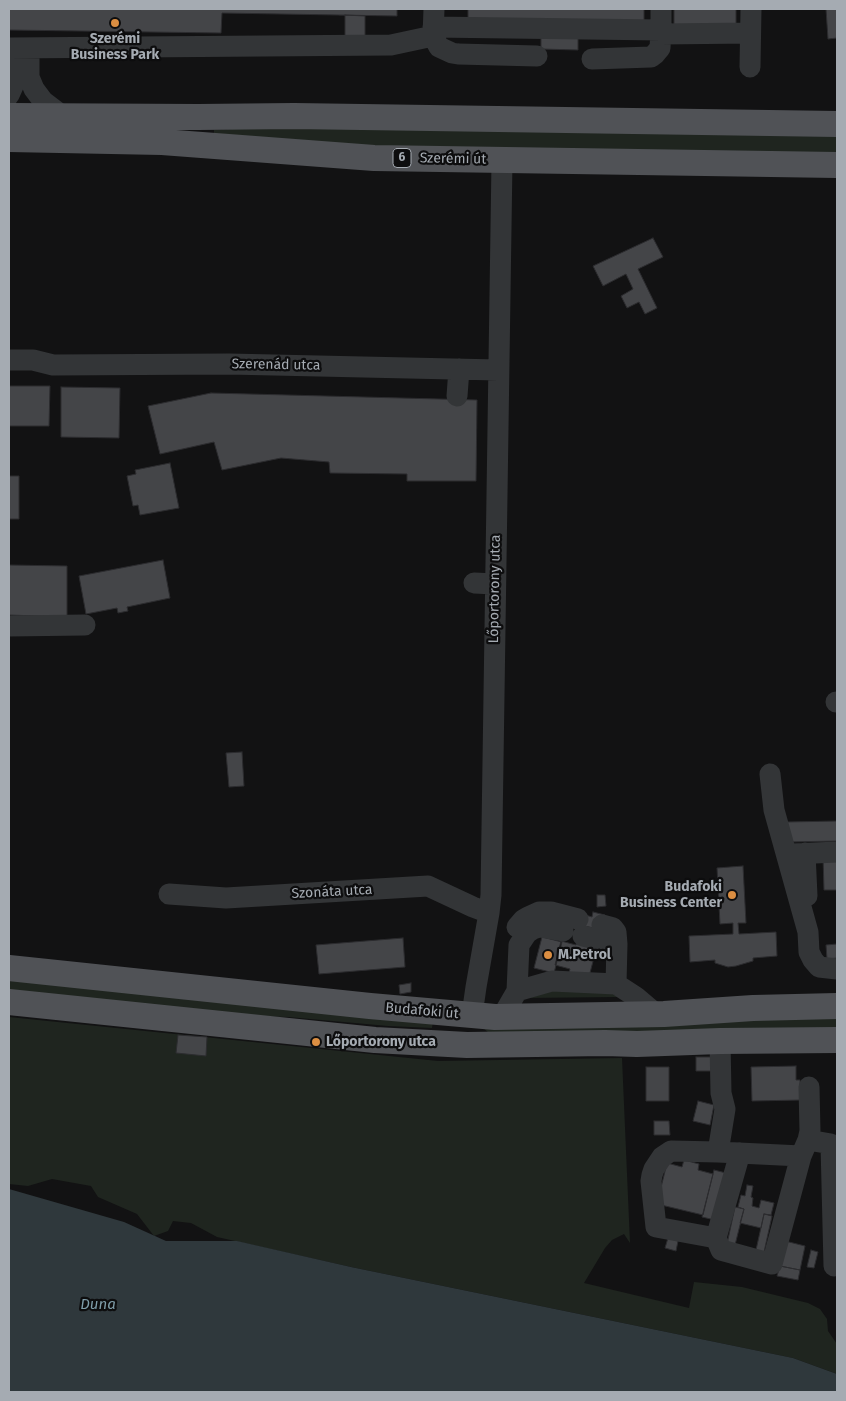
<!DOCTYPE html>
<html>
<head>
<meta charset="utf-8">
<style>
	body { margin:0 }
	#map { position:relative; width:846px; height:1401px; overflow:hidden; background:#121213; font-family:"Fira Sans",sans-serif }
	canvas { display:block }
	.frame { position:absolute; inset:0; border:10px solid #a5abb2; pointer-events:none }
</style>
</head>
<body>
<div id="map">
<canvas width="846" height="1401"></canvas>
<div class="frame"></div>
</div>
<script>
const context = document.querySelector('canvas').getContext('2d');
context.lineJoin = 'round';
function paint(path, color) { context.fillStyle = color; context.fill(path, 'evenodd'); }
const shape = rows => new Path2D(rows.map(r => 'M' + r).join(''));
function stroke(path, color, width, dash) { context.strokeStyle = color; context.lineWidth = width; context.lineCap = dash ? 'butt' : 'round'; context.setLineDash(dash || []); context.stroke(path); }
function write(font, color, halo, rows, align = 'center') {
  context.font = font + ' "Fira Sans",sans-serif'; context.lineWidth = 4.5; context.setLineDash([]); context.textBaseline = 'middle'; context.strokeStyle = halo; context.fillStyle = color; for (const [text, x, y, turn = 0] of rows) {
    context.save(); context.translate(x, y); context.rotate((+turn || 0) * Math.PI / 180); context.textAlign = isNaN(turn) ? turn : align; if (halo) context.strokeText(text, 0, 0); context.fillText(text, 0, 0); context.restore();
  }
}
paint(shape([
	[250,128,837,131,837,157,371,150,214,137,214,130],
	[9,976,433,1021,432,1028,388,1026,288,1017,214,1015,9,994],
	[553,988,612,993,619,997,523,998],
	[837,1014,837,1032,489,1033,483,1028],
	[9,1017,438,1061,622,1058,630,1243,624,1234,612,1240,605,1248,584,1283,689,1308,694,1282,742,1287,808,1303,820,1309,827,1319,828,1331,837,1344,837,1374,793,1358,351,1267,217,1237,191,1223,173,1221,168,1231,154,1236,137,1214,98,1197,91,1186,52,1179,28,1186,9,1184]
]), '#1f251f');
paint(shape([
	[9,1189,124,1222,166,1241,237,1241,351,1267,793,1358,837,1374,837,1392,9,1392]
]), '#2f383c');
const building = shape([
	[9,9,397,9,397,16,222,13,221,33,9,30,9,9],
	[468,9,644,9,644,21,468,19,468,9],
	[674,9,736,9,736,26,674,25,674,9],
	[826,9,837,9,837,38,828,39,826,9],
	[345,15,365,16,365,37,345,36,345,15],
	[541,34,578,34,578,50,541,49,541,34],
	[653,238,663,257,638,269,657,308,645,314,639,302,627,308,621,296,633,289,626,274,603,286,593,266,653,238],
	[9,386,50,386,49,426,9,426,9,386],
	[61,387,120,388,119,438,61,437,61,387],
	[211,393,477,400,476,481,407,481,407,474,330,473,329,462,281,458,222,470,214,442,160,454,148,406,211,393],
	[170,463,179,508,140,515,138,505,133,506,127,476,136,474,135,470,170,463],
	[9,476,19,476,19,519,9,519,9,476],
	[163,560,170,598,127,607,128,611,118,613,117,608,86,614,79,576,163,560],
	[9,565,67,566,67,617,9,615,9,565],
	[242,752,244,786,229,787,226,753,242,752],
	[837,821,837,841,787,842,787,822,837,821],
	[823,856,837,856,837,890,824,890,823,856],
	[743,866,746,923,738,923,739,934,776,932,777,956,753,958,753,961,736,966,728,967,715,963,715,960,690,962,689,936,733,934,733,923,720,924,717,868,743,866],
	[597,895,605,895,606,906,597,907,597,895],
	[593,912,605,915,601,930,577,924,579,913,592,917,593,912],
	[542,937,562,942,554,973,534,968,542,937],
	[403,938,405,967,319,974,316,945,403,938],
	[561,941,576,945,577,941,597,946,586,988,566,983,570,969,555,965,561,941],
	[837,944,837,958,827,959,826,945,837,944],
	[411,983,411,992,400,994,399,985,411,983],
	[178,1035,207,1037,206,1056,176,1053,178,1035],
	[696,1057,715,1057,715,1071,696,1071,696,1057],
	[796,1066,796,1080,800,1080,801,1100,752,1101,751,1067,796,1066],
	[646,1067,669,1067,669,1101,646,1101,646,1067],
	[698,1101,714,1105,710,1125,693,1121,698,1101],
	[654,1121,669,1121,670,1135,654,1135,654,1121],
	[684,1160,699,1164,698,1170,713,1174,703,1215,657,1204,667,1163,682,1167,684,1160],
	[714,1170,726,1173,715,1220,702,1217,714,1170],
	[747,1185,753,1186,751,1197,753,1198,752,1206,759,1208,761,1200,774,1203,771,1215,764,1214,761,1228,740,1223,744,1209,738,1207,741,1195,745,1196,747,1185],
	[735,1207,744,1209,735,1245,727,1244,735,1207],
	[764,1214,772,1216,764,1252,756,1250,764,1214],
	[668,1238,678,1241,676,1251,665,1248,668,1238],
	[785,1241,805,1246,800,1270,780,1266,785,1241],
	[811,1250,818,1252,814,1268,807,1267,811,1250],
	[780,1266,800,1270,798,1280,777,1276,780,1266]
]);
paint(building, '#444548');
stroke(building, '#2c2c2f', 1);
stroke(shape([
	[433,27,661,30,661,9],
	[661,34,750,33],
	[433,36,439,47,452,53,458,54,537,56],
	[9,48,391,45,433,36,434,9],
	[29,48,29,77,34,89,43,101,64,117],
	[592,59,651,57,655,54,660,48,661,30],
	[9,62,14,70,14,76,13,86,9,95],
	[750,67,751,9],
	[9,360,33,360,53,365,229,364,498,370],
	[457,396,459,369],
	[474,583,495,584],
	[9,626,85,625],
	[836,702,837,702],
	[770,774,774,810,808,932,809,952,813,960,819,967,837,969],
	[805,853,807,896],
	[793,854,837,852],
	[169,894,226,898,428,886,473,907,489,913],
	[602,925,613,928,616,932,617,944],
	[517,927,523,920,528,917,539,912,551,912,578,919],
	[583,936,617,944,616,984],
	[517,991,519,945,527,933,533,929,540,927,563,931],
	[472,1015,476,987,489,913,491,895,502,161],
	[502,1017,517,991,552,981,616,984,636,997,656,1014],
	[808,1140,831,1144,834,1266],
	[718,1152,725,1109,721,1093,720,1041],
	[801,1156,718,1152,671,1151,662,1157,654,1169,652,1175,651,1181,656,1227,716,1238,721,1250,772,1264,801,1156,808,1140,810,1131,809,1087],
	[716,1238,740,1153]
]), '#333537', 21);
stroke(shape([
	[9,116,198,117,294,116,837,124],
	[9,139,162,142,374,158,837,165],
	[9,968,370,1006,495,1017,664,1014,753,1008,837,1006],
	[9,1002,375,1040,467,1045,605,1043,637,1044,720,1041,837,1040]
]), '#505256', 26);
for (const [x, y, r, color] of [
	[115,23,5,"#db8e42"],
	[732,895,5,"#db8e42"],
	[548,955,5,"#db8e42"],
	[316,1042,5,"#db8e42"]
]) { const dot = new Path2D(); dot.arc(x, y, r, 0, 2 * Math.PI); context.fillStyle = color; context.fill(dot); stroke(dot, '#0d0d0e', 2); }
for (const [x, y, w] of [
	[402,158,18]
]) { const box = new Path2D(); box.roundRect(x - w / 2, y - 9.5, w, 19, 4); context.fillStyle = '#0d0d0e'; context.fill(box); stroke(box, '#a5abb2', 1); }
write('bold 12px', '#a5abb2', null, [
	["6",402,158]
]);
write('bold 14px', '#a5abb2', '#0d0d0e', [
	["Szerémi",115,39,"center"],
	["Business Park",115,55,"center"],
	["Budafoki",722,887,"right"],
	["Business Center",722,903,"right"],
	["M.Petrol",558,955],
	["Lőportorony utca",326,1042]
], 'left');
write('14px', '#a5abb2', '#0d0d0e', [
	["Szerémi út",453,159,1],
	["Szerenád utca",276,365,1],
	["Lőportorony utca",495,589,-89],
	["Szonáta utca",332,892,-3],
	["Budafoki út",422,1011,5]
]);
write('italic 15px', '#7f9da9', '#0d0d0e', [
	["Duna",98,1305]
]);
</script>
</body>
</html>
